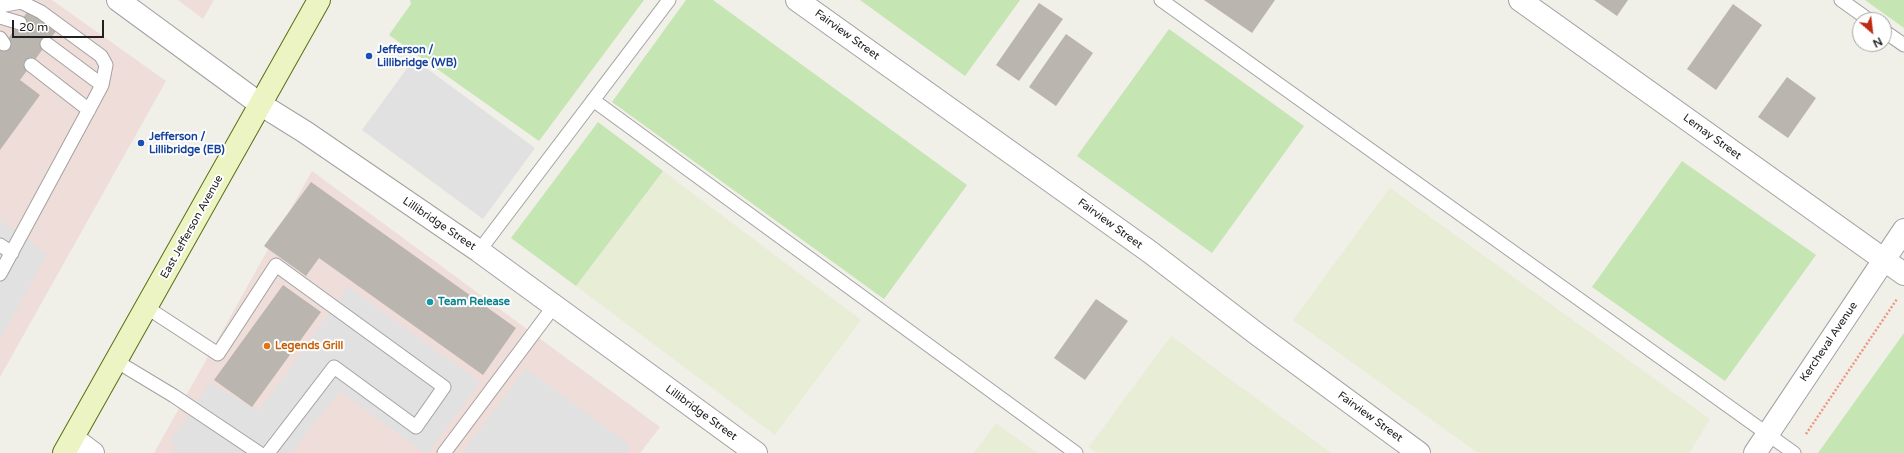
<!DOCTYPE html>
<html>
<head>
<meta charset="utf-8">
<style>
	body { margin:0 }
	#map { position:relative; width:1904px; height:453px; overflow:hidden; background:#f0efe8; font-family:"Varela Round",sans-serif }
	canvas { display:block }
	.north { position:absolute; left:1852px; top:12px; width:40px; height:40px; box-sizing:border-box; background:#fff; border:1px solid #a6a6a6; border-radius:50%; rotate:152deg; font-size:11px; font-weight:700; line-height:16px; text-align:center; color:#212121 }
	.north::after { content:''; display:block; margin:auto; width:14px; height:18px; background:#bf2a13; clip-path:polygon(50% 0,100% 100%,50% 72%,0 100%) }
	.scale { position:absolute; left:12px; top:20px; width:92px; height:18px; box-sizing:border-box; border:2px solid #212121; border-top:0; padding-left:5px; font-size:12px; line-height:14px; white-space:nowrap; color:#212121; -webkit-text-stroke:3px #fff; paint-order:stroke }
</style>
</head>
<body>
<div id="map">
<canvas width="1904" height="453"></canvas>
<div class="north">N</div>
<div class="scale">20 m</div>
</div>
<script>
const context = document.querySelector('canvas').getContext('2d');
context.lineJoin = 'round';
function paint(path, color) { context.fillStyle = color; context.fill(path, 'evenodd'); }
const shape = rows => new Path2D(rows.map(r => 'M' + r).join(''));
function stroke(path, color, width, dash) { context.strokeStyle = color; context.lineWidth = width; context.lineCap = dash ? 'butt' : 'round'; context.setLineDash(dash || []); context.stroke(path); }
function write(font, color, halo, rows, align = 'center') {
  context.font = font + ' "Varela Round",sans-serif'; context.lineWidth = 4; context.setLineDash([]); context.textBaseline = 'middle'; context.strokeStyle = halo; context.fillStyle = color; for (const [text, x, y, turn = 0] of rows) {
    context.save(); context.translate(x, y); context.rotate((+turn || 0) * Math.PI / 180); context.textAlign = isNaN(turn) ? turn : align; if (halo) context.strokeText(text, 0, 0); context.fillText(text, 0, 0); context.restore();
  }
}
paint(shape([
	[0,0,52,0,166,81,0,377],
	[178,0,214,0,203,19],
	[312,171,660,427,640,453,154,453]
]), '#efddd9');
paint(shape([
	[663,171,861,320,775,435,576,286],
	[1390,188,1710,419,1689,453,1478,453,1293,320],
	[1171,336,1331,453,1097,453,1089,447],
	[996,423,1037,453,974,453]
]), '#e8edd6');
paint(shape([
	[410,0,644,0,539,141,389,35,411,4],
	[686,0,713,0,967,185,884,299,612,102],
	[860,0,1020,0,965,76],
	[1865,0,1904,0,1904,28],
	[1169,29,1304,126,1212,253,1077,156],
	[598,122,663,171,576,286,511,238],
	[1682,161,1816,255,1725,381,1592,287],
	[1904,333,1904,453,1818,453]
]), '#c5e5b3');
paint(shape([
	[414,59,535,148,483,219,362,130],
	[0,220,47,254,0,340],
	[348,287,480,382,428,453,424,453,340,391,291,453,176,453,173,451,176,446,169,443,210,383,259,411],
	[526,368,631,446,626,453,462,453]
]), '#e1e1e1');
paint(shape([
	[1204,0,1275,0,1252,33],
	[1594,0,1628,0,1617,16],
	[1039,3,1063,19,1019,81,996,65],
	[1733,4,1762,25,1716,90,1687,69],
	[28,11,56,31,20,80,40,95,0,150,0,50],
	[1066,34,1093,53,1056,106,1029,87],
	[1787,77,1816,98,1788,138,1758,117],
	[311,182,516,328,483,375,319,258,306,276,264,246],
	[283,285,321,312,252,407,214,380],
	[1096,299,1128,321,1085,380,1054,358]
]), '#bab5ae');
const service = shape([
	[1161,0,1794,453],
	[1841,0,1869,20],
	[0,6,21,2,41,12,101,56,106,65,102,85,93,102,0,274],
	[0,17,20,23],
	[1884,31,1904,45],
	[0,38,4,44],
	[47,44,102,85],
	[31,65,89,110],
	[593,100,1076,453],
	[0,245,12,253],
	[479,251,669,0],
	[146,307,218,354,276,265,444,387,416,427,334,367,268,453],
	[116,361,174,396,259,453],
	[444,453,554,306]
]);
const minor = shape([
	[118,0,260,104,305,132,479,251,756,453],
	[797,0,1150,252,1257,334,1419,453],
	[1520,0,1904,274],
	[73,438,93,453]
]);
const tertiary = shape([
	[1755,453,1904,230]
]);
const secondary = shape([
	[64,453,319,0]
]);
stroke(service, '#a2a2a2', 15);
stroke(minor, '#a2a2a2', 24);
stroke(tertiary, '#a2a2a2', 24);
stroke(secondary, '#58700f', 24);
stroke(shape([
	[1806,434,1897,299]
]), '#ee977c', 2.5, [2, 2]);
stroke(service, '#fff', 13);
stroke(minor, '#fff', 22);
stroke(tertiary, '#fff', 22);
stroke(secondary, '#ebf4c2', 22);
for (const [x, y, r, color] of [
	[369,56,4,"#1a4fb4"],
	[141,143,4,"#1a4fb4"],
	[430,302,4,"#0f9aa8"],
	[267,346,4,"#e8710a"]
]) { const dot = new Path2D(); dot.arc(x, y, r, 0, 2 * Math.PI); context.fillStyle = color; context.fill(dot); stroke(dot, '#fff', 1.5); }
write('11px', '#212121', '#fff', [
	["Fairview Street",847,35,36],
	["Lemay Street",1712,137,36],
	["Lillibridge Street",439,224,34],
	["Fairview Street",1110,224,36],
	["East Jefferson Avenue",192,227,-61],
	["Kercheval Avenue",1829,342,-56],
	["Lillibridge Street",701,413,36],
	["Fairview Street",1370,417,36]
]);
write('bold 11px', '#164399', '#fff', [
	["Jefferson /",377,50],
	["Lillibridge (WB)",377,63],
	["Jefferson /",149,137],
	["Lillibridge (EB)",149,150]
], 'left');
write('bold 11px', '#0d838f', '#fff', [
	["Team Release",438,302]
], 'left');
write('bold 11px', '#c56008', '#fff', [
	["Legends Grill",275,346]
], 'left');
</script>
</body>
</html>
